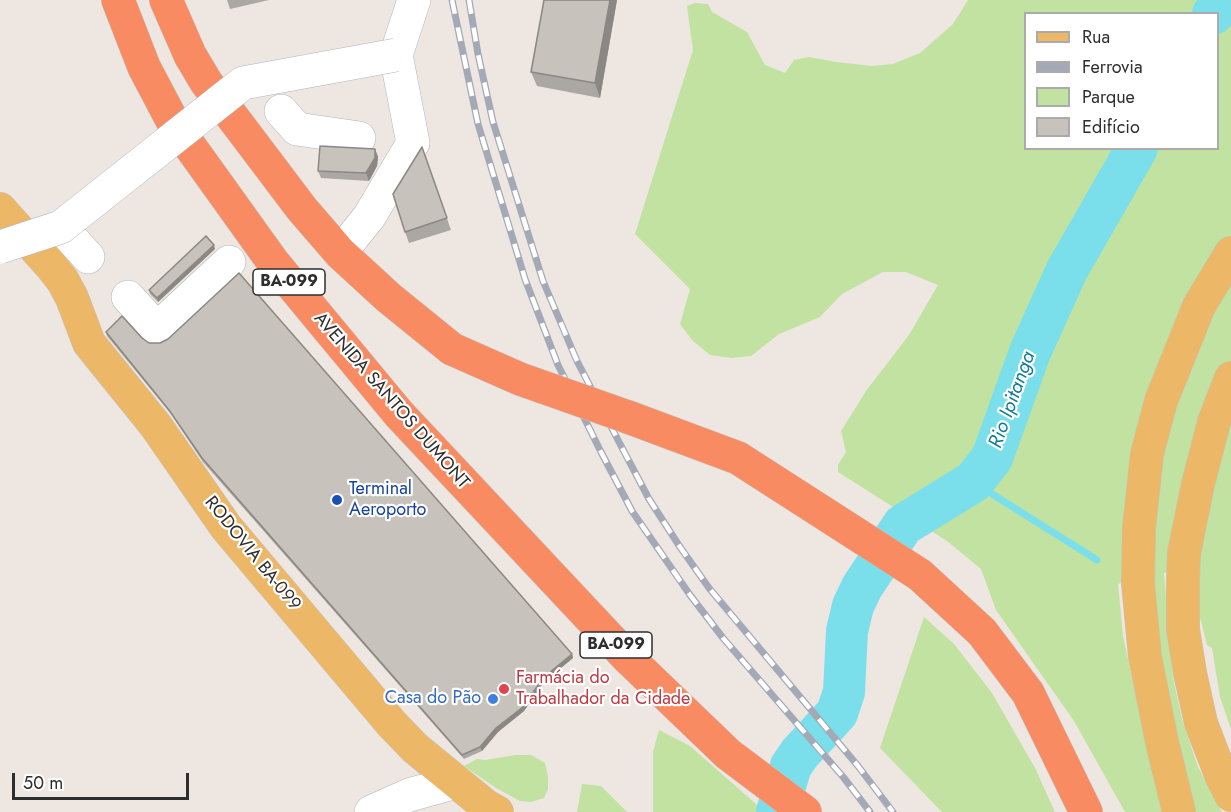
<!DOCTYPE html>
<html>
<head>
<meta charset="utf-8">
<style>
	body { margin:0 }
	#map { position:relative; width:1231px; height:812px; overflow:hidden; background:#eee6e1; font-family:Jost,sans-serif }
	canvas { display:block }
	.legend { position:absolute; left:1024px; top:12px; width:195px; height:138px; box-sizing:border-box; background:#fff; border:2px solid #ababab; margin:0; padding:8px 10px; list-style:none; font-size:18px; color:#2e2e2e }
	.legend li { display:flex; align-items:center; gap:12px; height:30px }
	.legend b { width:30px; border:2px solid #ababab }
	.scale { position:absolute; left:12px; top:773px; width:177px; height:27px; box-sizing:border-box; border:3px solid #2e2e2e; border-top:0; padding-left:8px; font-size:18px; line-height:21px; white-space:nowrap; color:#2e2e2e; -webkit-text-stroke:4px #fff; paint-order:stroke }
</style>
</head>
<body>
<div id="map">
<canvas width="1231" height="812"></canvas>
<ul class="legend">
<li><b style="height:8px;background:#ecb868"></b>Rua</li>
<li><b style="height:8px;background:#a4a9b7"></b>Ferrovia</li>
<li><b style="height:16px;background:#c1e2a0"></b>Parque</li>
<li><b style="height:16px;background:#c7c2bc"></b>Edifício</li>
</ul>
<div class="scale">50 m</div>
</div>
<script>
const context = document.querySelector('canvas').getContext('2d');
context.lineJoin = 'round';
function paint(path, color) { context.fillStyle = color; context.fill(path, 'evenodd'); }
const shape = rows => new Path2D(rows.map(r => 'M' + r).join(''));
function stroke(path, color, width, dash) { context.strokeStyle = color; context.lineWidth = width; context.lineCap = dash ? 'butt' : 'round'; context.setLineDash(dash || []); context.stroke(path); }
function write(font, color, halo, rows, align = 'center') {
  context.font = font + ' Jost,sans-serif'; context.lineWidth = 4.5; context.setLineDash([]); context.textBaseline = 'middle'; context.strokeStyle = halo; context.fillStyle = color; for (const [text, x, y, turn = 0] of rows) {
    context.save(); context.translate(x, y); context.rotate((+turn || 0) * Math.PI / 180); context.textAlign = isNaN(turn) ? turn : align; if (halo) context.strokeText(text, 0, 0); context.fillText(text, 0, 0); context.restore();
  }
}
paint(shape([
	[968,0,1231,0,1231,729,1220,697,1212,648,1207,645,1201,621,1194,603,1190,564,1164,573,1173,678,1182,719,1198,767,1222,812,1194,812,1164,681,1157,622,1154,573,1118,584,1123,636,1145,738,1164,812,1125,812,1074,721,996,610,981,569,947,541,838,472,838,465,846,452,841,431,866,391,909,335,938,285,906,272,883,272,842,294,820,317,779,334,751,356,732,358,710,355,692,340,680,324,690,289,635,234,693,50,687,6,695,3,708,4,712,12,747,32,765,65,785,73,794,60,809,57,836,62,872,66,893,64,920,53,953,24],
	[1026,14,1218,14,1218,148,1026,148],
	[924,617,954,644,992,693,1035,768,1055,812,942,812,880,748],
	[659,730,690,746,765,812,653,812,653,752],
	[516,755,531,755,545,763,548,776,548,789,544,798,531,802,520,801,496,788,464,766,477,759,485,760],
	[582,784,601,786,627,812,577,812]
]), '#c1e2a0');
stroke(shape([
	[973,482,1097,560]
]), '#7adfeb', 7);
stroke(shape([
	[1213,14,1223,0],
	[777,812,791,766,800,753,837,713,844,692,847,631,853,606,862,587,903,525,973,482,992,458,1030,352,1067,270,1137,148]
]), '#7adfeb', 42);
const minor = shape([
	[281,111,297,129,359,138],
	[61,227,88,257],
	[340,253,369,217,413,143,396,55,414,0],
	[128,297,157,329,229,262],
	[371,812,409,795,456,782]
]);
const major = shape([
	[0,209,52,267,63,281,72,298,89,343,156,426,226,527,391,723,415,748,486,806,497,812],
	[1231,378,1214,422,1198,484,1184,553,1183,580,1183,629,1190,673,1201,723,1221,775,1231,795],
	[1179,812,1162,742,1145,657,1138,583,1139,528,1147,454,1161,401,1199,306,1231,253]
]);
const highway = shape([
	[118,0,144,67,174,124,273,262,399,414,627,657,728,754,805,812],
	[166,0,190,55,206,82,302,209,340,253,389,298,452,349],
	[628,417,738,458,920,575,982,632,1028,693,1086,812]
]);
stroke(minor, '#b1b5bd', 34);
stroke(major, '#c4c4c4', 34);
stroke(highway, '#c4c4c4', 34);
stroke(minor, '#fff', 33);
stroke(major, '#ecb868', 33);
stroke(highway, '#f88b62', 33);
const rail = shape([
	[452,0,478,124,525,279,558,365,601,452,632,511,690,595,723,638,844,778,870,812],
	[469,0,478,54,493,122,543,281,577,361,619,442,649,499,680,547,709,588,858,766,893,812]
]);
stroke(rail, '#a4a9b7', 7);
stroke(rail, '#fff', 4.5, [14]);
const minorBridge = shape([
	[0,247,61,227,243,83,396,55]
]);
const highwayBridge = shape([
	[452,349,520,379,628,417]
]);
stroke(minorBridge, '#b1b5bd', 34, []);
stroke(highwayBridge, '#c4c4c4', 34, []);
stroke(minorBridge, '#fff', 33);
stroke(highwayBridge, '#f88b62', 33);
paint(shape([
	[227,0,269,0,230,9],
	[544,0,617,0,600,98,537,86,531,72],
	[422,147,451,230,409,243,405,232],
	[375,149,378,157,377,166,369,181,321,178,318,171],
	[215,249,158,302,150,294,149,290],
	[106,332,142,338,572,654,573,658,544,682,524,711,498,732,482,751,464,759,203,462,171,414,107,336]
]), '#aba7a2');
paint(shape([
	[610,0,617,0,600,98,595,83],
	[375,149,378,157,377,166,369,181,366,173],
	[214,245,215,249,158,302,157,298],
	[572,654,573,658,544,682,524,711,498,732,482,751,480,747,496,728,543,678]
]), '#8b8884');
const building = shape([
	[544,0,610,0,595,83,531,72,544,0],
	[320,146,375,149,375,158,366,173,318,171,320,146],
	[422,147,447,218,405,232,393,194,422,147],
	[206,236,214,245,157,298,149,290,206,236],
	[239,273,572,654,543,678,523,707,496,728,480,747,462,755,202,458,169,410,106,332,122,316,142,338,149,343,160,343,168,339,239,273]
]);
paint(building, '#c7c2bc');
stroke(building, '#8b8884', 1.5);
for (const [x, y, r, color] of [
	[337,500,6,"#1a4fb4"],
	[504,689,6,"#e0444e"],
	[493,699,6,"#3f7fe0"]
]) { const dot = new Path2D(); dot.arc(x, y, r, 0, 2 * Math.PI); context.fillStyle = color; context.fill(dot); stroke(dot, '#fff', 2); }
for (const [x, y, w] of [
	[289,282,72],
	[616,645,72]
]) { const box = new Path2D(); box.roundRect(x - w / 2, y - 13, w, 26, 4.5); context.fillStyle = '#fff'; context.fill(box); stroke(box, '#2e2e2e', 1.5); }
write('bold 16px', '#2e2e2e', null, [
	["BA-099",289,282],
	["BA-099",616,645]
]);
write('18px', '#2e2e2e', '#fff', [
	["AVENIDA SANTOS DUMONT",391,401,49],
	["RODOVIA BA-099",252,554,51]
]);
write('18px', '#164399', '#fff', [
	["Terminal",349,490],
	["Aeroporto",349,511]
], 'left');
write('18px', '#be3a42', '#fff', [
	["Farmácia do",516,679],
	["Trabalhador da Cidade",516,700]
], 'left');
write('18px', '#366cbe', '#fff', [
	["Casa do Pão",481,699]
], 'right');
write('italic 20px', '#137d95', '#fff', [
	["Rio Ipitanga",1013,400,-70]
]);
</script>
</body>
</html>
